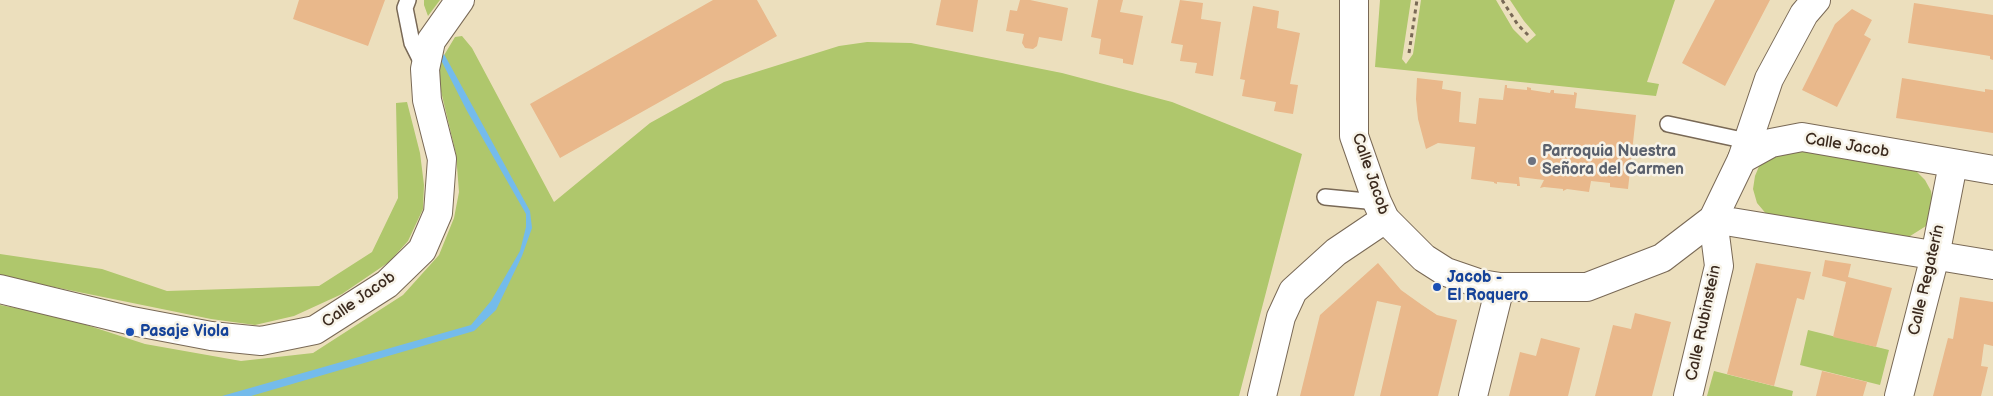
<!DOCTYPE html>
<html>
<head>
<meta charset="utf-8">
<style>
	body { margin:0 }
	canvas { display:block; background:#ecdfbd }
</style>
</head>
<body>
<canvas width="1993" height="396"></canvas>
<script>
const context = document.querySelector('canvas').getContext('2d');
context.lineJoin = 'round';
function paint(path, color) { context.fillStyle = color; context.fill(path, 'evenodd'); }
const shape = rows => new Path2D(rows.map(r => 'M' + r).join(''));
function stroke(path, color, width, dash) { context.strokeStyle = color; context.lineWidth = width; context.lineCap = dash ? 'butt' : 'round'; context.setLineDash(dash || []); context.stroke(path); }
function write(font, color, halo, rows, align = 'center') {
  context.font = font + ' "Balsamiq Sans",sans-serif'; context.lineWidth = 5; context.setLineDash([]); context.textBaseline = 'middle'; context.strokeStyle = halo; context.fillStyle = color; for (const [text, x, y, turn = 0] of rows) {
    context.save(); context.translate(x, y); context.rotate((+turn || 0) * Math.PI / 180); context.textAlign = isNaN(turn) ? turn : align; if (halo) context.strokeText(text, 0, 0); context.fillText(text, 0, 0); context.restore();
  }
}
paint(shape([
	[424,0,440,0,428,16,424,5],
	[1380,0,1411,0,1402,59,1406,64,1413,54,1421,0,1496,0,1513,29,1527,43,1536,35,1524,21,1510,0,1675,0,1647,82,1659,84,1656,96,1375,67],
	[462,36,472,48,554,202,650,123,724,82,839,46,867,42,911,43,1062,73,1172,102,1302,154,1239,396,0,396,0,305,59,316,145,344,241,361,313,353,403,295,439,255,454,218,459,192,456,154,439,83,440,62,455,37],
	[407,102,420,153,424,185,423,209,408,241,389,262,342,294,294,316,255,325,211,319,0,276,0,254,102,269,167,291,319,286,372,252,398,198,396,103],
	[1800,151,1908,168,1917,172,1925,180,1931,191,1933,203,1932,214,1926,226,1907,238,1768,216,1757,203,1753,189,1755,176,1760,164,1771,155],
	[1808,330,1889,350,1880,385,1800,365],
	[1714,371,1793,391,1792,396,1707,396]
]), '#afc76c');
paint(shape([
	[444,54,530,211,532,228,522,256,496,310,474,331,251,396,222,396,471,325,491,301,520,251,526,227,526,214,467,111,441,60]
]), '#74bbeb');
paint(shape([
	[299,0,385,0,368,46,293,19],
	[713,0,757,0,777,36,560,158,530,104],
	[941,0,978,0,973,32,936,25],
	[1020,0,1030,0,1068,8,1062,41,1039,37,1037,46,1033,49,1025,48,1022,43,1024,34,1006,31,1010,10,1017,11],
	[1098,0,1123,0,1120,12,1143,16,1133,65,1123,63,1123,59,1099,54,1101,39,1091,37],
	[1180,0,1203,3,1201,19,1221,22,1213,76,1195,73,1197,63,1180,61,1183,45,1171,43],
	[1715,0,1770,0,1725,86,1682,63],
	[1914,3,1993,15,1993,60,1990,59,1990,56,1908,43],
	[1253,6,1279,11,1277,28,1300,33,1290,84,1298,85,1293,114,1274,111,1276,102,1242,96,1245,80,1240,79],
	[1852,9,1872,20,1864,35,1871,39,1837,107,1802,90,1835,24],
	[1417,78,1443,81,1442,89,1461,92,1459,122,1476,124,1479,98,1503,100,1505,85,1507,85,1507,88,1527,90,1527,87,1531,88,1531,90,1550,93,1551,90,1554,90,1554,93,1574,95,1574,92,1577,93,1575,108,1636,115,1628,189,1610,187,1610,183,1591,181,1589,192,1567,189,1563,191,1563,189,1544,187,1540,188,1544,180,1519,177,1520,186,1517,186,1517,184,1497,182,1497,184,1494,183,1494,182,1471,179,1475,147,1438,143,1426,149,1418,119,1416,99],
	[1902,78,1985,92,1985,89,1993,90,1993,133,1896,118],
	[1825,260,1851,264,1848,277,1892,288,1876,347,1833,337,1846,282,1822,276],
	[1378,263,1401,290,1422,305,1437,315,1457,320,1438,396,1380,396,1401,306,1377,301,1354,396,1300,396,1320,315],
	[1756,263,1811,272,1804,300,1797,298,1774,386,1727,374],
	[1960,297,1993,302,1993,346,1984,344,1981,366,1988,367,1981,396,1933,396,1948,338,1953,339],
	[1635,313,1671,322,1652,396,1595,396,1613,325,1631,329],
	[1541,338,1580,348,1568,396,1509,396,1520,352,1536,356],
	[1822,371,1867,382,1863,396,1816,396]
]), '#e9b88b');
const lane = shape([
	[408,0,405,8,412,43,424,67],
	[1668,124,1747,141],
	[1325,197,1377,202]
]);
const street = shape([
	[1742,159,1769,79,1804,14,1816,0],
	[1262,396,1281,317,1293,291,1336,252,1385,219],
	[1473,396,1500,287],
	[1688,396,1719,266,1713,219],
	[1899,396,1935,256,1953,164]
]);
const secondary = shape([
	[1354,0,1354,136,1377,202,1385,219,1424,258,1446,272,1481,284,1500,287,1587,287,1662,258,1713,219,1742,159,1771,143,1802,137,1993,170],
	[1713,219,1993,265],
	[0,289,132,321,211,336,261,341,315,330,387,284,422,250,438,213,442,159,427,100,425,69,431,41,460,0]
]);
stroke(lane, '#796956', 18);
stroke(street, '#796956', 30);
stroke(secondary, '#796956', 30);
stroke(shape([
	[1502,0,1518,25,1528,35],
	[1409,53,1417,0]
]), '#796956', 3, [4, 4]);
stroke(lane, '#fff', 15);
stroke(street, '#fff', 28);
stroke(secondary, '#fff', 28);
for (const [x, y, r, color] of [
	[1532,161,5,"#6b7280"],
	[1437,287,5,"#1a4fb4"],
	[130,332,5,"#1a4fb4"]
]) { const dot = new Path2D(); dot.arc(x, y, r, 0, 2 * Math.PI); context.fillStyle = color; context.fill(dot); stroke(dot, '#f7f3e8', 2); }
write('16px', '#3b2a1e', '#f7f3e8', [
	["Calle Jacob",1847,146,9],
	["Calle Jacob",1370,174,71],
	["Calle Regaterín",1927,280,-77],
	["Calle Jacob",359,300,-35],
	["Calle Rubinstein",1704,323,-78]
]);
write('bold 16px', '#5b616d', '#f7f3e8', [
	["Parroquia Nuestra",1542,152],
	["Señora del Carmen",1542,170]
], 'left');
write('bold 16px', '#164399', '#f7f3e8', [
	["Jacob -",1447,278],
	["El Roquero",1447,296],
	["Pasaje Viola",140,332]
], 'left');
</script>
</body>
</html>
